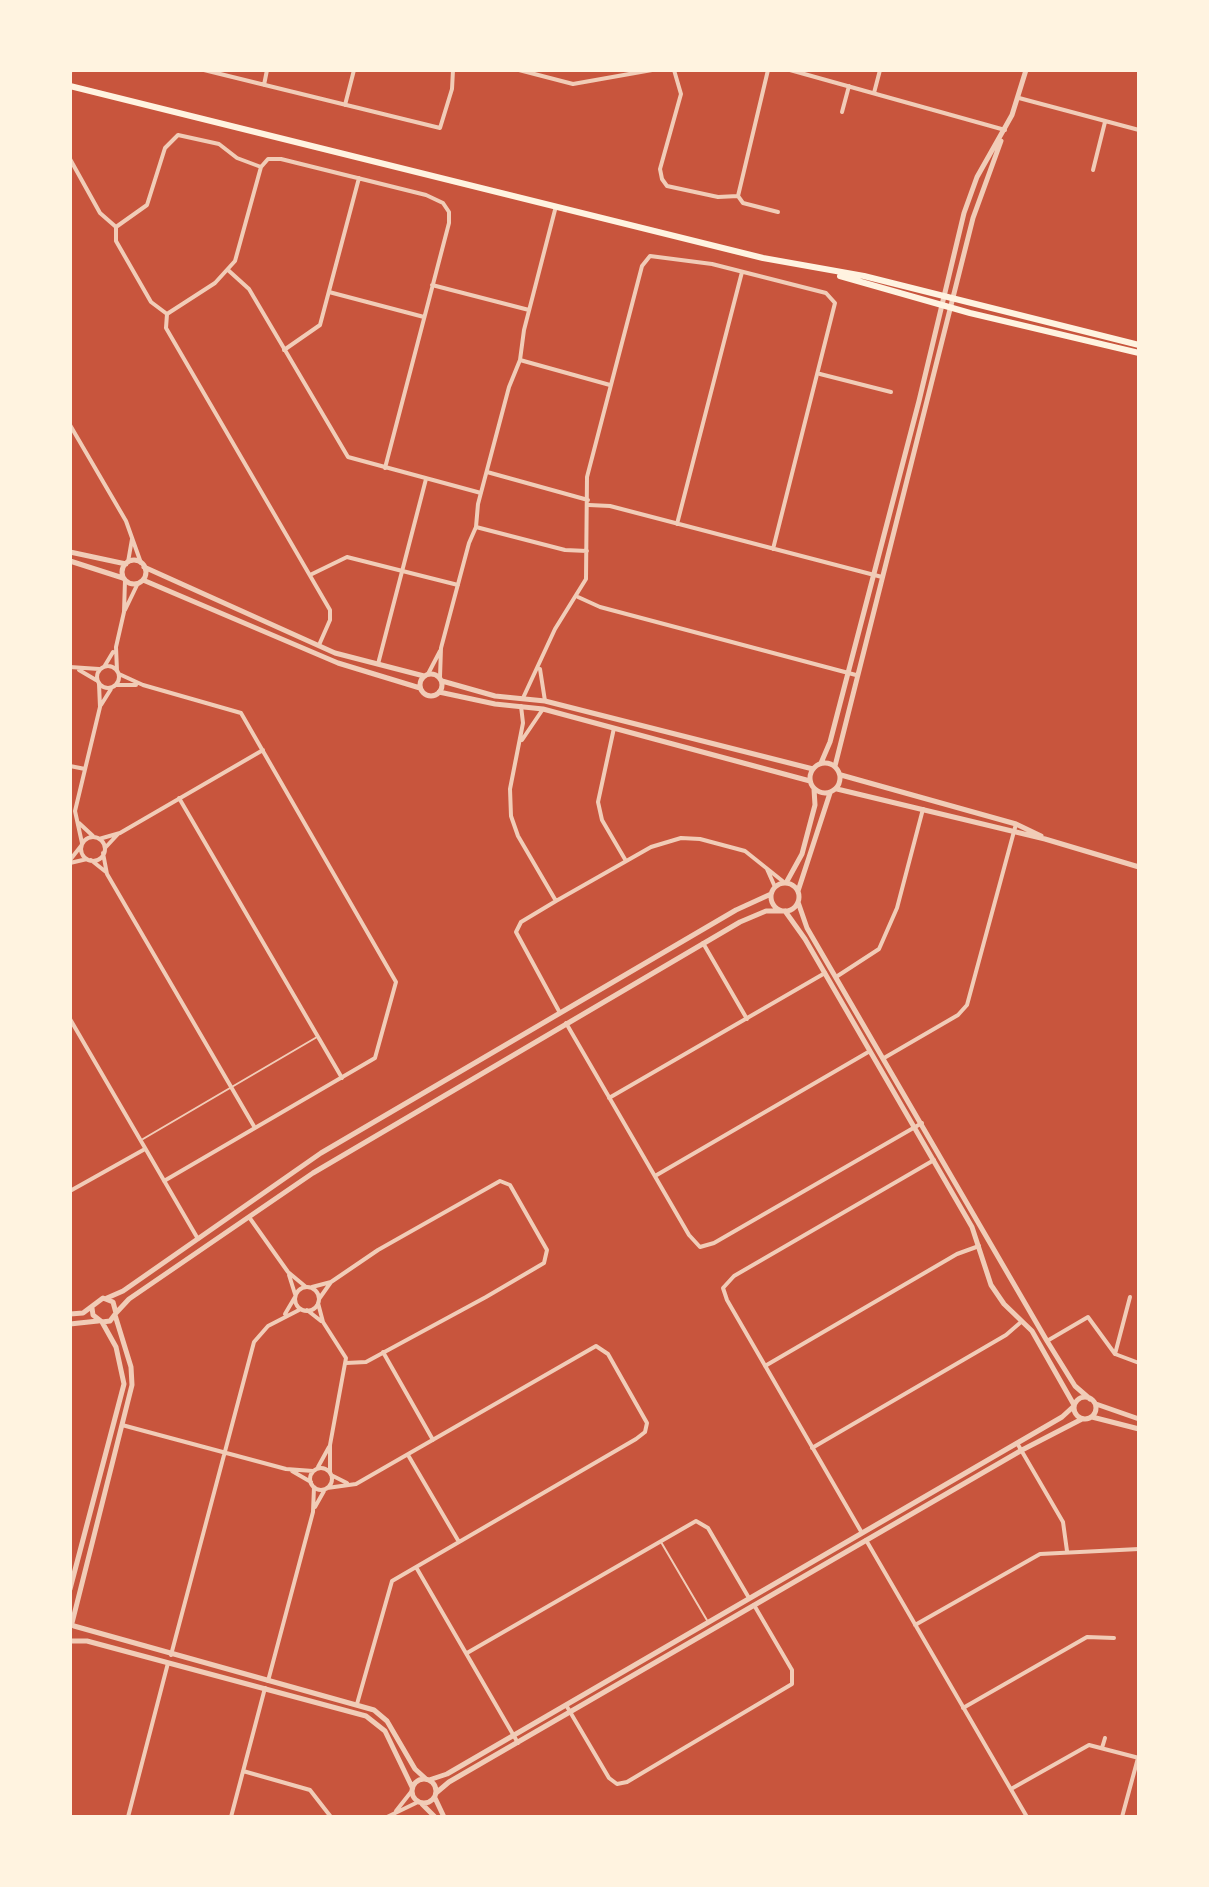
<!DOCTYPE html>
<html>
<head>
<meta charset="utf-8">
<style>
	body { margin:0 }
	#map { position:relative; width:1209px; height:1887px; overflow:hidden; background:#c8553d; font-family:Overpass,sans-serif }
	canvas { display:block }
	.frame { position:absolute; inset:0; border:72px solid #fff3e0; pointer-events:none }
</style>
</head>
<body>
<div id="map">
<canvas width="1209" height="1887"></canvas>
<div class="frame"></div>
</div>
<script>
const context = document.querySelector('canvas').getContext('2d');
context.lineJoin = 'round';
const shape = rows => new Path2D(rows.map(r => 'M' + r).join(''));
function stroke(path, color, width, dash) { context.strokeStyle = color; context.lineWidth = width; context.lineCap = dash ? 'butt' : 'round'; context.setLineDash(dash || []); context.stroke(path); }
stroke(shape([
	[143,1139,317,1037],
	[661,1542,708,1622]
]), '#f1ccb7', 2);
stroke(shape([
	[204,70,440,128,452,89,453,70],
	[519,70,573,84,652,70],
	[674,70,681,94,660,169,662,179,667,186,718,197,738,196],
	[768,70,738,196,743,203,778,212],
	[790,70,1005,130],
	[264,85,267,70],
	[874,93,880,70],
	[1019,98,1139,130],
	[345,105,354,70],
	[842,112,849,86],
	[70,159,100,213,116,227,116,241,151,302,167,314,166,328,330,610,330,620,319,645],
	[1093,170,1105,122],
	[116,227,147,205,165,148,178,135,219,144,237,158,261,167,268,159,281,159,426,195,443,203,449,212,449,223,385,468],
	[228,270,249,289,348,457,481,493],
	[432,285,529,310],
	[329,292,424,317],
	[167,314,215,283,235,261,261,167],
	[284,350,320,325,359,178],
	[520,360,610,385],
	[820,374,891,392],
	[70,425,126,521,141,563],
	[487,472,588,500],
	[589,505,610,506,882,577],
	[677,524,742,272],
	[476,527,565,550,587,551],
	[128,562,132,539],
	[310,575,347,557,458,585],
	[578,597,600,607,856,675],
	[125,610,138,583],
	[378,664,426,479],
	'97 677a11 11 0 1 1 22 0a11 11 0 1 1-22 0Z',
	[70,667,99,669],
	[104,667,113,652],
	[540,669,545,701],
	[79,670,96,680],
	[117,671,116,647,124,612,125,580],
	[119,674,143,685,241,713,396,982,375,1058,164,1181],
	[428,674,440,651],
	[440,677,441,648,469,543,476,527,478,504,509,387,520,360,524,330,556,206],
	[117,685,136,685],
	[523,698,555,629,586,579,587,477,642,266,650,256,712,264,826,293,835,303,773,549],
	[101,705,111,689],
	[521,706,523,723,510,789,511,816,518,836,556,901],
	[614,728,598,802,602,820,626,861],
	[522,740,543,709],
	[70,766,85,769],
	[179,798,342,1078],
	[79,823,93,836],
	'81 849a12 12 0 1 1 24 0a12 12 0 1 1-24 0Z',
	[99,839,120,833,263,750],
	[82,843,75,811,100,707,99,684],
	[105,848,118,834],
	[103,853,107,874,255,1128],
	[70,860,81,846],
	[91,860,106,872],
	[70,863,87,859],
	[767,869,775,887],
	[703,943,747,1019],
	[836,977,879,949,897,908,923,809],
	[560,1013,516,932,521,922,556,901,651,847,681,838,700,839,745,851,785,883],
	[70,1019,198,1239],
	[566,1023,689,1235,700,1247,714,1243,922,1123],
	[884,1058,958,1015,967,1005,1016,824],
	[609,1098,825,973],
	[655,1176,870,1051],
	[70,1191,145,1149],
	[249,1217,288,1272,306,1287],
	[289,1275,295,1294],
	[312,1287,331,1282],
	'295 1299a12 12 0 1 1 24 0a12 12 0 1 1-24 0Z',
	[1130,1297,1115,1354,1139,1363],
	[319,1299,331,1282,378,1250,500,1181,510,1185,547,1250,544,1263,486,1297,366,1362,346,1363],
	[318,1303,323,1322,346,1358,330,1445,330,1472],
	[307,1310,321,1321],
	[285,1314,295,1297],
	[1047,1341,1088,1317,1115,1354],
	[383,1352,433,1440],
	[765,1366,957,1254,979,1246],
	[122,1425,286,1469,313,1471],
	[1017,1443,1063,1522,1067,1551],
	[812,1448,1006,1335,1021,1322],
	[408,1455,459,1542],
	[318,1467,329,1447],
	'310 1479a11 11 0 1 1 22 0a11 11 0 1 1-22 0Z',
	[292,1471,311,1482],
	[331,1475,347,1483],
	[327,1488,356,1484,596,1346,608,1354,647,1423,645,1432,636,1439,392,1581,357,1704],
	[315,1507,324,1491],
	[862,1533,727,1300,723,1288,734,1276,934,1160],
	[866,1540,1027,1817],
	[416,1567,518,1743],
	[915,1625,1040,1554,1139,1549],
	[467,1653,696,1521,708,1528,749,1598],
	[171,1655,254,1342,268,1326,301,1309],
	[268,1681,313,1512,314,1487],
	[566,1705,609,1778,617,1784,627,1782,792,1684,792,1670,754,1605],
	[963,1708,1087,1637,1114,1638],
	[1102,1748,1105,1738],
	[243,1771,310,1790,331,1817],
	[1011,1789,1089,1745,1139,1758],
	[396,1811,411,1792],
	[128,1817,168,1663],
	[231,1817,265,1688],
	[387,1817,418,1802],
	[1122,1817,1138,1758]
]), '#f1ccb7', 4);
stroke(shape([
	[70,71,70,70],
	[70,552,126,564],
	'122 572a12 12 0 1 1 24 0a12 12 0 1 1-24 0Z',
	[70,561,123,578],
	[144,567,335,653,424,676],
	[143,580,338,663,420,688],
	'420 685a11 11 0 1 1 22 0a11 11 0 1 1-22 0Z',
	[442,681,495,696,545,701,813,769],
	[439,692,495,704,543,709,810,781],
	'810 778a15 15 0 1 1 30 0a15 15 0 1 1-30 0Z',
	[821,763,830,742,919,401,964,213,977,177,1012,115,1026,70],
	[835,766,973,218,1001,141],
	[841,775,1016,824,1041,836],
	[837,789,1045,839,1139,867],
	'771 897a14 14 0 1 1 28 0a14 14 0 1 1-28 0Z',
	[786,883,802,854,815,805,814,789],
	[798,891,830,793],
	[798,902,807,928,1047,1341,1075,1386,1090,1399],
	[785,911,805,939,972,1227,991,1285,1004,1304,1032,1331,1074,1405],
	[107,1298,123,1291,321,1153,736,910,771,894],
	[116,1313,129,1299,313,1173,740,922,766,911,781,911],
	[70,1314,83,1313,103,1298,113,1302,116,1313,110,1321,102,1322,93,1315,92,1308],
	[70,1324,98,1321],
	'1074 1408a11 11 0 1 1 22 0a11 11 0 1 1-22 0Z',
	[1096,1404,1139,1419],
	[1092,1417,1139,1429],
	[70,1589,124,1384,116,1347,102,1322],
	[72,1623,132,1385,131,1367,115,1315],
	[74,1626,374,1710,387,1721,415,1769,426,1779],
	[70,1641,87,1641,366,1716,385,1731,412,1787],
	'412 1791a12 12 0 1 1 24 0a12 12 0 1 1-24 0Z',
	[429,1780,447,1774,1062,1417,1074,1406],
	[436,1793,449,1782,1022,1450,1082,1419],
	[435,1798,444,1817],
	[422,1804,435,1817]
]), '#f1ccb7', 5);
stroke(shape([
	[70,86,763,258,864,276,1139,345],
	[840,276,970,313,1139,353]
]), '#fff3e0', 6);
</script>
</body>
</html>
